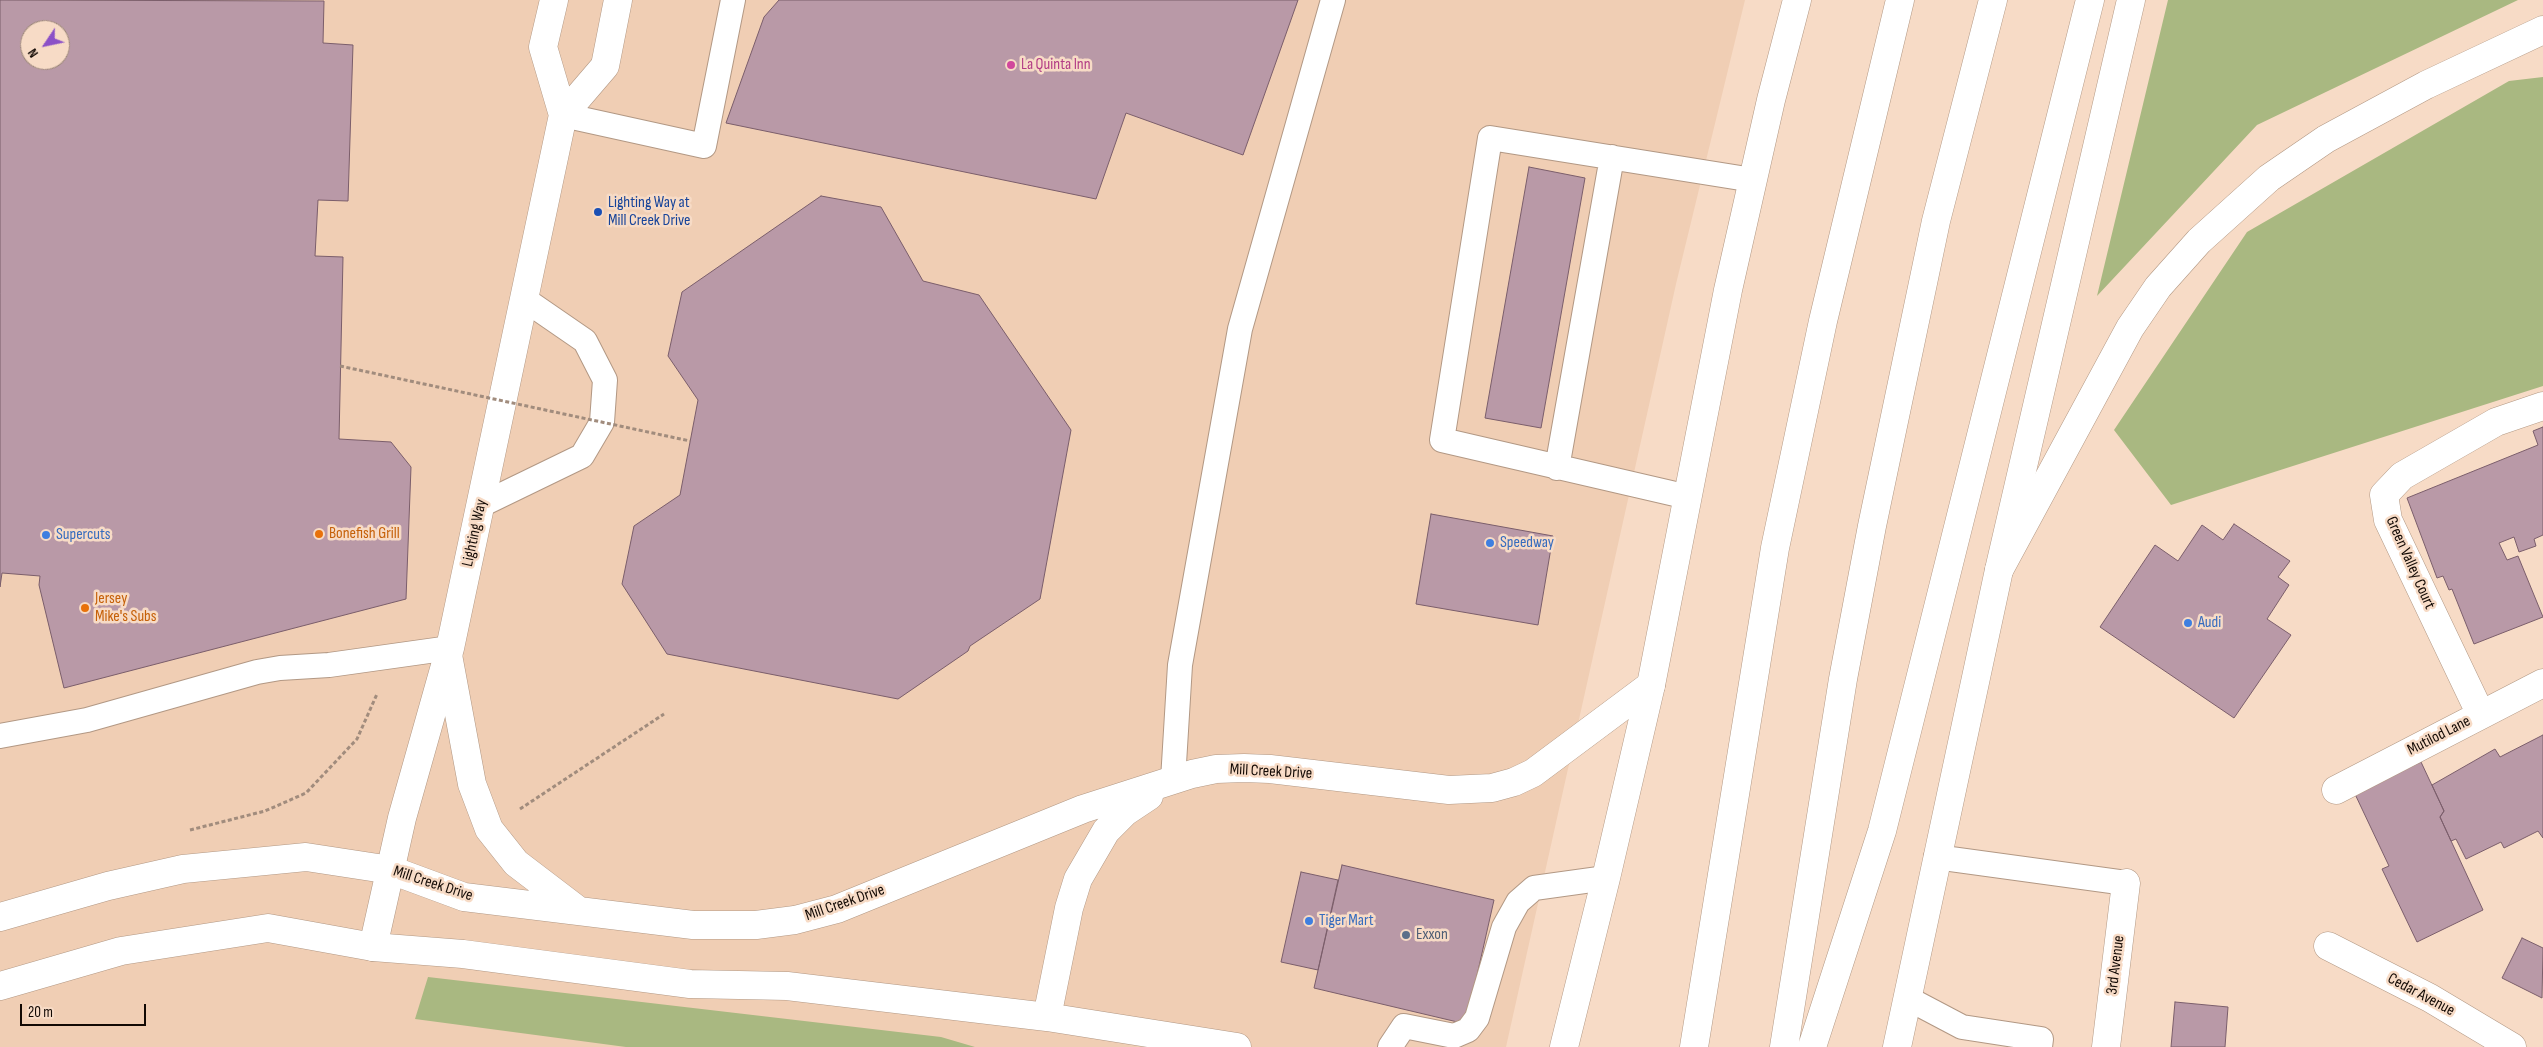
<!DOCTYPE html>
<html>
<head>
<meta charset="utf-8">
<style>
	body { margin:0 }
	#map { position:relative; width:2543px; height:1047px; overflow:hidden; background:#f7dbc6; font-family:"Sofia Sans Condensed",sans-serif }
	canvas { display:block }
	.north { position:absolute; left:20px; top:20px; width:50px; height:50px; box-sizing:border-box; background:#f7dbc6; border:1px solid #9b8778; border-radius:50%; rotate:236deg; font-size:14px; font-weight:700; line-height:20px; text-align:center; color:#120904 }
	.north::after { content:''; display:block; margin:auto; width:18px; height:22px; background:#8b50c7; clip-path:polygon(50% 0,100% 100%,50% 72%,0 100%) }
	.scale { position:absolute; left:20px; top:1004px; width:126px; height:22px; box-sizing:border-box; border:2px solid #120904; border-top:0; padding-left:6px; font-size:15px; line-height:18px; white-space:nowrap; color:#120904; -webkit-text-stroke:4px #f7dbc6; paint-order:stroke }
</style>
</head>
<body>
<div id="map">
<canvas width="2543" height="1047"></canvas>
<div class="north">N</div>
<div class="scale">20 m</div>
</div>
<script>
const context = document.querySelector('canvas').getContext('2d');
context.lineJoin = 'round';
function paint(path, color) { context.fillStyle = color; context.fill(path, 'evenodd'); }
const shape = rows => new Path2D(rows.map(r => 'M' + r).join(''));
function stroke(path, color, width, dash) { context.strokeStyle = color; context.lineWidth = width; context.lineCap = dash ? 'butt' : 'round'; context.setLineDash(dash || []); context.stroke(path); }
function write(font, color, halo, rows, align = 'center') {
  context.font = font + ' "Sofia Sans Condensed",sans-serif'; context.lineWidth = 5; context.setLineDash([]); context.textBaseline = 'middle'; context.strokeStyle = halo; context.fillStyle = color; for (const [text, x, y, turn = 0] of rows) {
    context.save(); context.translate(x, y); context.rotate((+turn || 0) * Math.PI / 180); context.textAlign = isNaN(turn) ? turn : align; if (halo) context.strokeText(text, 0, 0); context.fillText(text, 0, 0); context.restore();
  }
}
paint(shape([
	[0,0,1745,0,1676,284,1506,1047,0,1047],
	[30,30,60,30,60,60,30,60]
]), '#f0ceb4');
paint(shape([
	[2168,0,2518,0,2257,125,2097,296],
	[2543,77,2543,386,2171,505,2114,430,2247,232,2509,81],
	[428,977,941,1037,975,1047,626,1047,415,1019]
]), '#a9b881');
const building = shape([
	[0,0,324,1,323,43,353,45,348,201,318,200,315,256,343,257,339,439,391,442,411,467,406,599,64,688,39,585,40,576,2,573,0,587,0,0],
	[30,30,60,30,60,60,30,60,30,30],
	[779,0,1298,0,1243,155,1126,113,1096,199,726,123,764,17,779,0],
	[1529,167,1585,178,1541,428,1485,418,1529,167],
	[821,196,881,207,923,281,979,295,1071,430,1040,599,970,646,968,651,898,699,667,654,622,584,634,526,680,495,698,400,668,356,682,292,821,196],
	[2543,427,2543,535,2534,539,2536,546,2519,552,2514,537,2499,543,2507,560,2518,556,2543,617,2474,644,2452,589,2449,590,2443,576,2437,578,2407,498,2538,445,2533,431,2543,427],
	[1431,514,1553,536,1538,625,1416,604,1431,514],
	[2234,524,2290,561,2278,577,2289,585,2267,619,2291,635,2234,718,2100,627,2155,545,2178,561,2202,525,2223,540,2234,524],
	[2543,735,2543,838,2538,831,2504,848,2501,842,2466,859,2456,839,2451,841,2440,817,2444,811,2432,785,2495,749,2500,757,2543,735],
	[2421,762,2444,811,2440,817,2483,910,2417,942,2382,869,2389,866,2354,792,2421,762],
	[1342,865,1494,900,1466,1024,1314,988,1342,865],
	[1301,872,1338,880,1318,970,1281,962,1301,872],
	[2522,938,2543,948,2542,998,2502,978,2522,938],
	[2175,1002,2228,1007,2225,1047,2171,1047,2175,1002]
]);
paint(building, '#b999a7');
stroke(building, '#7b5e6b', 1);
const service = shape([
	[563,115,704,146,733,0],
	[1557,468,1612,157],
	[1688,497,1442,440,1490,138,1753,180],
	[481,505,582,456,602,422,605,380,585,341,524,299],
	[0,736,87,720,257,672,280,668,329,665,450,648],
	[1173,780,1180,665,1240,329,1333,0],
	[1936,857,2126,883],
	[1907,998,1962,1027,2041,1039,2040,1047],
	[1390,1047,1404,1026,1454,1036,1468,1030,1477,1018,1504,927,1518,902,1534,888,1606,878]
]);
const minor = shape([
	[563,115,605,66,618,0],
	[2481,715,2388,520,2384,495,2402,476,2496,422,2543,406],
	[2336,790,2543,683],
	[2328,946,2430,998,2512,1047],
	[373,947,402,818,450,648,563,115,543,47,554,0],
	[2106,1047,2126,883]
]);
const tertiary = shape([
	[448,655,472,784,489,829,516,863,579,911],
	[0,917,108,886,183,869,306,857,391,870,464,897,693,925,756,925,795,920,837,909,1083,809,1192,774,1216,769,1244,768,1270,769,1449,790,1492,788,1514,782,1533,773,1651,685],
	[0,986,121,951,268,928,373,947,463,954,690,984,787,986,1047,1017,1237,1047],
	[1047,1017,1069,908,1078,879,1106,831,1125,812,1149,796]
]);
const primary = shape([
	[1564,1047,1606,878,1651,685,1728,290,1771,100,1797,0],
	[1897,1047,1999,570,2131,0]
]);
const motorway = shape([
	[1999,570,2130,328,2158,287,2199,241,2269,178,2326,139,2426,85,2543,30],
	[1694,1047,1775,548,1823,321,1900,0],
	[1784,1047,1843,679,1872,526,1936,221,1993,0],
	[1812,1047,1882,831,2090,0]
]);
stroke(service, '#b29884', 26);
stroke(minor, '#b29884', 29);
stroke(tertiary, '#b29884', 29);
stroke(primary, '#b29884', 29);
stroke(motorway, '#b29884', 29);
stroke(shape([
	[520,809,664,714],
	[190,830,265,811,306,793,357,739,377,694]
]), '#a18c7d', 3, [4, 2.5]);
stroke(service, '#fff', 24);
stroke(minor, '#fff', 28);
stroke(tertiary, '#fff', 28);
stroke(primary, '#fff', 28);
stroke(motorway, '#fff', 28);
stroke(shape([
	[340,366,690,441]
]), '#a18c7d', 3, [4, 2.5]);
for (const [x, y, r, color] of [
	[1011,65,5,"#d1479c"],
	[598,212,5,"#1a4fb4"],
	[319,534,5,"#e8710a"],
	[46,535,5,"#3f7fe0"],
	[1490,543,5,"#3f7fe0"],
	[85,608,5,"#e8710a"],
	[2188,623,5,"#3f7fe0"],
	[1309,921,5,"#3f7fe0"],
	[1406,935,5,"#5c6f8a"]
]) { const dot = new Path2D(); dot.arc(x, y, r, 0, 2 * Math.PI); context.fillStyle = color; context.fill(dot); stroke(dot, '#f7dbc6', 2); }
write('16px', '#b23c85', '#f7dbc6', [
	["La Quinta Inn",1021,65]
], 'left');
write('16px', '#164399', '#f7dbc6', [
	["Lighting Way at",608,203],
	["Mill Creek Drive",608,221]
], 'left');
write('16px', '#120904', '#f7dbc6', [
	["Lighting Way",475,533,-78],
	["Green Valley Court",2410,563,66],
	["Mutilod Lane",2439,736,-27],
	["Mill Creek Drive",1271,772,3],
	["Mill Creek Drive",433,884,18],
	["Mill Creek Drive",845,903,-19],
	["3rd Avenue",2116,965,-83],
	["Cedar Avenue",2421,995,28]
]);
write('16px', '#c56008', '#f7dbc6', [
	["Bonefish Grill",329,534],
	["Jersey",95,599],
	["Mike's Subs",95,617]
], 'left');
write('16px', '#366cbe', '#f7dbc6', [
	["Supercuts",56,535],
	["Speedway",1500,543],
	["Audi",2198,623],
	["Tiger Mart",1319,921]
], 'left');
write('16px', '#4e5e75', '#f7dbc6', [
	["Exxon",1416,935]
], 'left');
</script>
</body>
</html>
